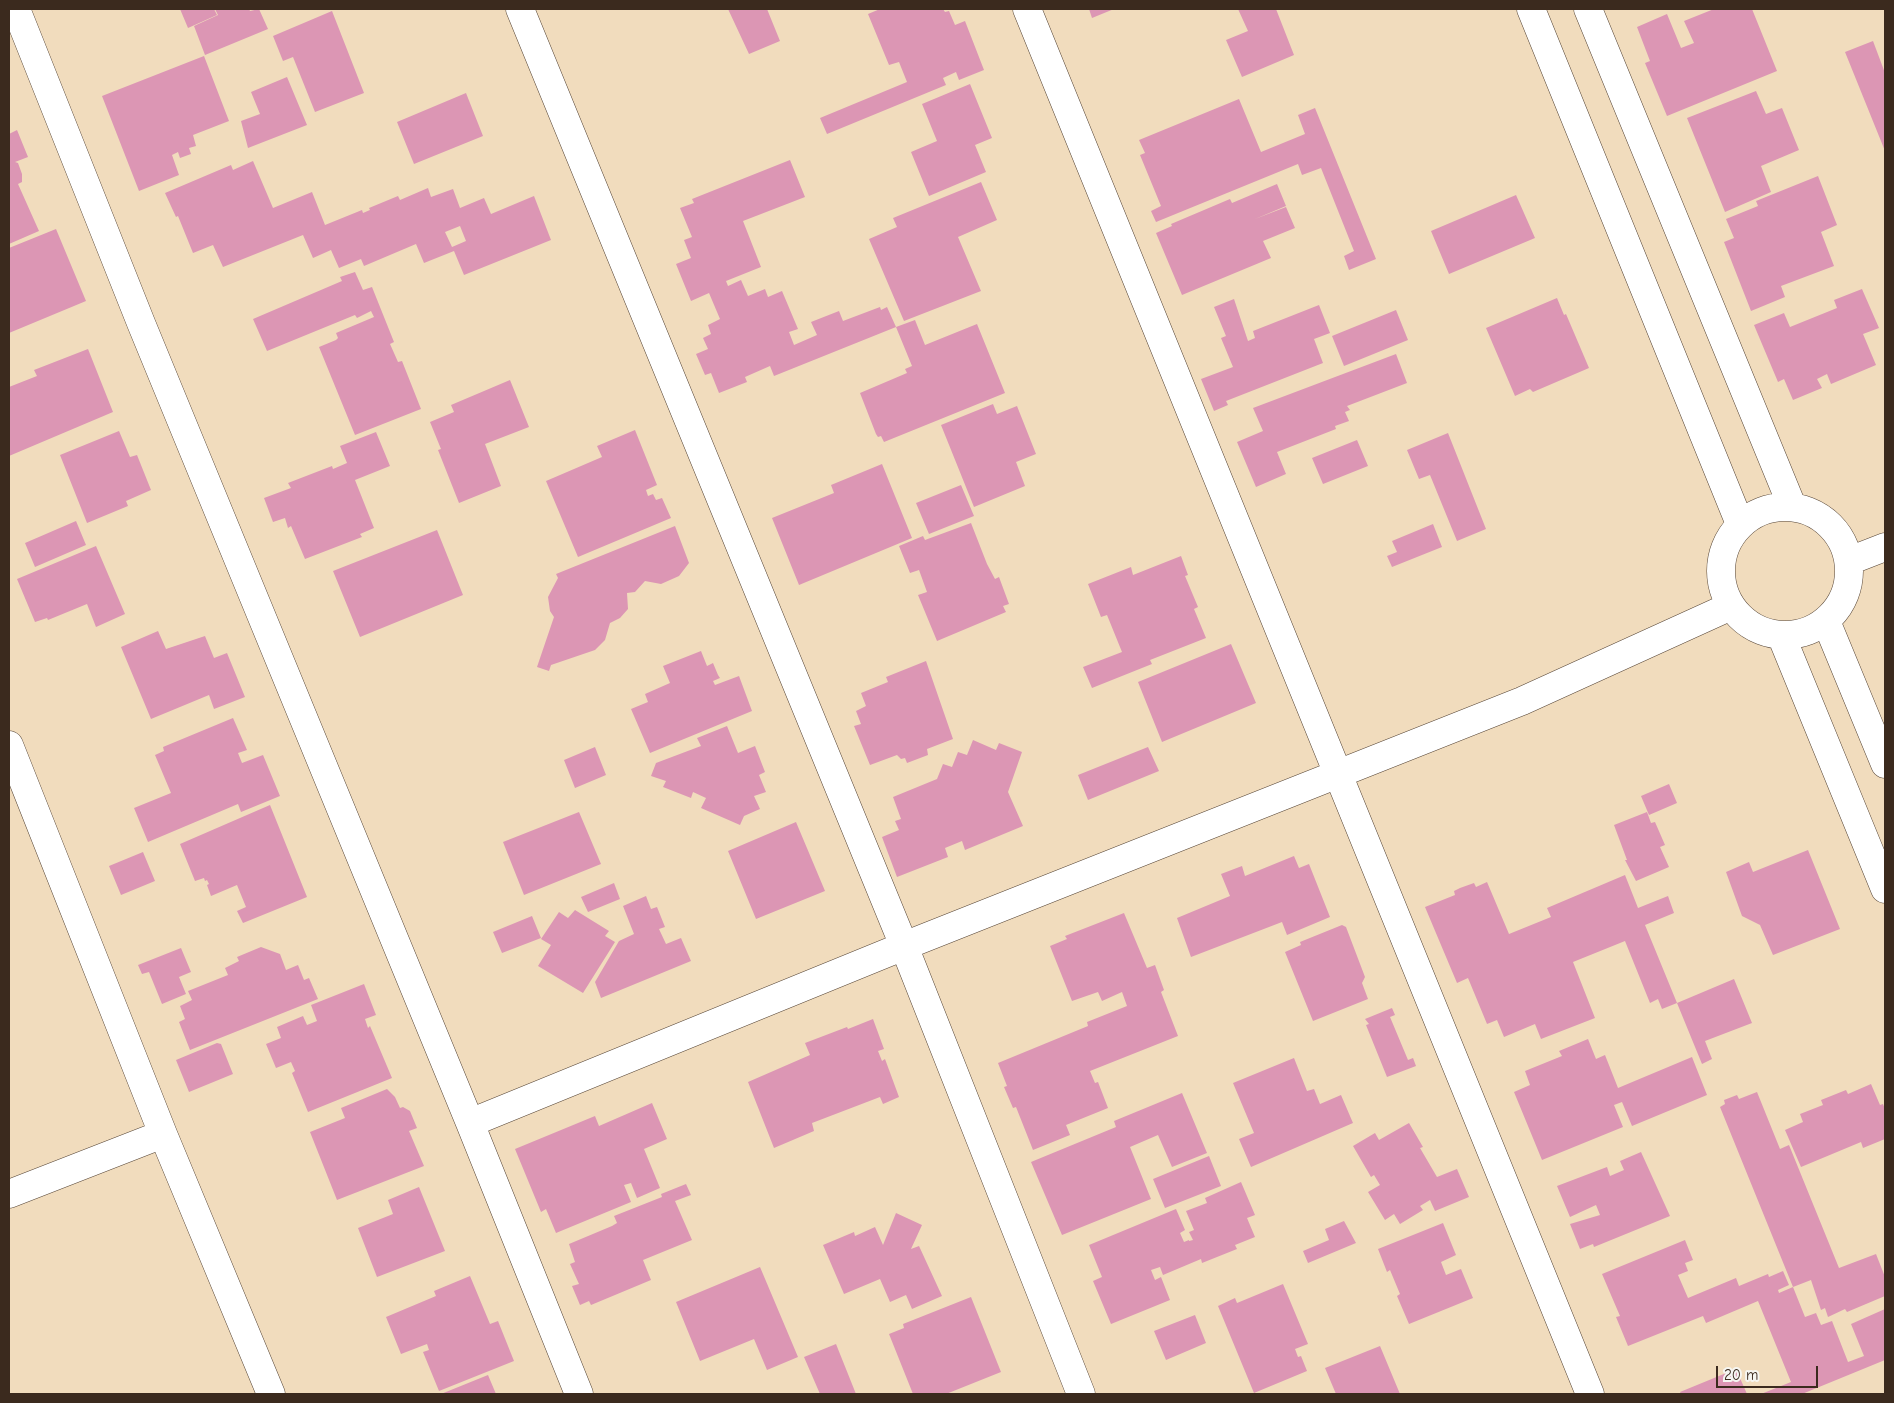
<!DOCTYPE html>
<html>
<head>
<meta charset="utf-8">
<style>
	body { margin:0 }
	#map { position:relative; width:1894px; height:1403px; overflow:hidden; background:#f1dcbd; font-family:"Comic Neue",sans-serif }
	canvas { display:block }
	.frame { position:absolute; inset:0; border:10px solid #3b2a1e; pointer-events:none }
	.scale { position:absolute; left:1716px; top:1366px; width:102px; height:22px; box-sizing:border-box; border:2px solid #3b2a1e; border-top:0; padding-left:6px; font-size:15px; line-height:18px; white-space:nowrap; color:#3b2a1e; -webkit-text-stroke:4px #f6f6f2; paint-order:stroke }
</style>
</head>
<body>
<div id="map">
<canvas width="1894" height="1403"></canvas>
<div class="frame"></div>
<div class="scale">20 m</div>
</div>
<script>
const context = document.querySelector('canvas').getContext('2d');
context.lineJoin = 'round';
function paint(path, color) { context.fillStyle = color; context.fill(path, 'evenodd'); }
const shape = rows => new Path2D(rows.map(r => 'M' + r).join(''));
function stroke(path, color, width, dash) { context.strokeStyle = color; context.lineWidth = width; context.lineCap = dash ? 'butt' : 'round'; context.setLineDash(dash || []); context.stroke(path); }
paint(shape([
	[180,9,214,9,217,15,188,28],
	[215,9,249,9,250,11,259,9,268,29,205,55,194,26,218,15],
	[728,9,767,9,780,41,749,54],
	[880,9,943,9,945,12,949,11,955,25,965,21,984,70,959,80,956,72,943,78,946,85,827,134,820,118,907,82,899,62,889,65,868,14],
	[1089,9,1114,9,1092,18],
	[1238,9,1276,9,1294,55,1242,77,1226,40,1248,31],
	[1714,9,1752,9,1777,71,1667,116,1645,63,1650,61,1637,27,1667,14,1681,48,1694,43,1684,21],
	[332,11,364,93,315,112,293,57,283,61,273,36],
	[1873,41,1885,73,1885,151,1845,52],
	[204,56,229,121,193,135,196,146,189,148,191,154,180,158,178,152,172,155,179,175,139,191,102,96],
	[287,77,307,125,248,148,241,121,260,114,251,92],
	[970,84,992,138,975,145,986,172,929,196,911,152,937,141,922,104],
	[1756,91,1766,114,1782,108,1799,150,1761,166,1771,192,1725,212,1687,118],
	[466,93,483,136,414,164,397,122],
	[1239,99,1261,152,1305,134,1298,115,1315,108,1376,259,1349,270,1344,256,1354,251,1321,168,1302,175,1298,164,1156,222,1151,211,1161,206,1140,155,1145,153,1139,140],
	[17,130,28,157,15,162,18,163,22,174,22,182,18,184,39,231,9,244,9,134],
	[790,160,805,197,743,221,761,267,726,281,728,286,741,280,748,296,765,289,768,297,782,291,798,329,789,332,794,345,817,335,811,322,839,311,843,321,880,307,881,310,887,307,896,327,915,320,925,345,977,324,1005,393,884,442,881,436,878,437,876,434,860,393,907,373,905,369,912,366,896,327,774,376,770,366,745,377,747,382,719,393,711,373,705,375,696,354,708,349,703,338,711,334,708,325,720,319,709,293,691,301,676,264,691,258,684,240,692,237,680,208,694,203,692,199],
	[253,161,273,208,312,192,325,225,362,210,363,213,370,210,369,208,398,196,400,200,428,188,431,197,453,189,460,208,484,198,491,214,534,196,551,240,464,275,454,251,424,263,416,244,364,266,361,259,339,268,331,250,313,258,303,235,223,267,213,245,193,253,178,216,176,217,165,193,231,165,233,170],
	[460,226,466,241,452,247,445,232],
	[1818,176,1837,225,1821,232,1834,266,1781,286,1785,297,1751,311,1724,242,1734,238,1726,219,1758,206,1756,201],
	[981,182,997,220,958,237,981,291,904,321,869,239,897,227,893,218],
	[1277,184,1286,206,1255,219,1286,207,1295,228,1263,241,1271,258,1182,295,1156,233,1172,226,1171,224,1230,199,1232,203],
	[1516,195,1535,238,1449,274,1431,231],
	[56,229,86,301,9,333,9,248],
	[355,272,363,290,372,287,394,342,390,344,398,362,402,361,421,409,355,435,319,347,336,340,338,338,336,333,374,317,371,311,357,318,355,315,267,351,253,319,342,281,340,277],
	[1862,289,1879,328,1863,334,1876,365,1831,384,1827,374,1817,379,1822,388,1793,400,1784,379,1778,382,1754,325,1784,313,1790,327,1837,308,1834,300],
	[1557,298,1564,315,1566,314,1589,368,1533,392,1530,389,1515,396,1486,328],
	[1234,299,1248,341,1255,338,1253,331,1319,305,1330,333,1314,339,1323,363,1226,401,1228,405,1214,411,1201,379,1233,367,1221,338,1226,336,1214,307],
	[1396,310,1408,340,1344,366,1332,336],
	[88,349,113,412,9,456,9,387,37,376,34,370],
	[1396,354,1407,383,1347,406,1350,410,1345,412,1349,421,1335,426,1336,429,1277,452,1286,474,1256,487,1237,442,1263,431,1253,408],
	[510,380,529,427,485,444,501,486,459,503,438,450,441,449,430,422,454,412,451,405],
	[993,404,997,414,1017,406,1036,454,1016,462,1025,486,974,507,941,425],
	[635,430,657,485,646,490,648,496,653,494,656,500,662,498,671,518,578,557,546,481,602,457,597,446],
	[119,431,130,457,137,455,151,490,126,501,128,506,87,523,60,455],
	[376,432,390,466,355,480,374,528,360,534,362,537,305,559,291,526,288,528,285,518,273,522,264,498,291,488,288,483,332,466,333,469,347,463,340,446],
	[1448,433,1486,529,1457,541,1430,475,1419,479,1407,450],
	[1357,440,1368,466,1323,484,1312,458],
	[882,464,912,538,799,585,772,518,834,493,831,485],
	[961,485,974,516,929,534,916,503],
	[76,521,86,545,35,567,25,543],
	[971,523,987,564,995,579,999,577,1009,604,1003,606,1006,612,937,641,918,595,927,592,919,570,910,573,899,546,923,536,925,540],
	[1433,524,1442,547,1392,567,1387,556,1397,552,1392,541],
	[675,526,689,563,679,576,661,584,645,581,635,592,627,593,628,609,620,618,610,623,605,640,595,650,551,665,549,671,537,667,554,617,550,611,548,597,558,578,556,574],
	[437,530,463,595,360,637,333,571],
	[96,546,125,614,96,627,87,604,48,620,47,618,35,622,17,579],
	[1181,556,1188,575,1185,576,1198,607,1194,609,1206,638,1150,660,1152,664,1092,688,1083,667,1122,652,1107,615,1101,617,1088,584,1131,567,1133,575],
	[158,631,166,649,205,636,214,658,227,653,245,697,214,709,209,695,151,719,121,647],
	[1231,644,1256,703,1162,742,1138,682],
	[701,651,707,666,713,663,718,675,720,678,713,681,715,685,739,676,752,711,650,753,631,709,648,702,645,694,670,683,663,666],
	[926,661,953,739,927,749,928,755,907,763,905,758,901,759,897,755,870,765,854,726,861,724,856,711,866,706,861,693,888,682,886,677],
	[233,718,247,750,238,753,242,763,263,755,280,796,241,812,238,804,148,842,134,808,171,793,155,755,164,751,163,747],
	[727,726,738,753,755,746,765,772,759,775,766,792,754,796,760,809,744,816,740,825,701,808,706,798,693,792,691,798,663,787,666,781,651,776,656,763,701,746,697,738],
	[973,740,996,750,999,743,1022,752,1008,792,1023,826,965,850,962,841,945,848,948,857,897,877,882,837,899,830,895,821,901,819,893,797,937,779,943,764,952,767,958,752,967,755],
	[595,747,606,775,575,788,564,760],
	[1148,747,1159,771,1088,800,1078,775],
	[1669,784,1677,803,1649,815,1641,796],
	[270,805,307,897,243,923,237,911,246,907,237,885,211,896,207,885,209,884,207,880,205,881,204,878,195,881,180,844],
	[579,812,601,864,524,895,503,842],
	[1647,812,1651,823,1655,822,1665,845,1660,847,1669,867,1636,881,1625,860,1627,860,1614,825],
	[796,822,825,891,756,919,728,851],
	[1808,850,1840,929,1773,955,1760,925,1742,916,1726,872,1749,862,1753,872],
	[143,852,155,881,121,895,109,866],
	[1294,856,1299,868,1309,864,1330,917,1287,935,1282,922,1191,957,1177,918,1230,896,1221,874,1242,866,1245,876],
	[1625,875,1638,908,1668,896,1674,913,1645,925,1677,1003,1662,1009,1658,999,1650,1003,1625,941,1573,962,1595,1018,1541,1039,1535,1024,1504,1037,1497,1020,1487,1024,1468,978,1457,983,1425,907,1455,895,1454,891,1460,888,1474,883,1476,887,1487,882,1509,934,1551,917,1547,908],
	[614,883,620,899,588,912,581,897],
	[646,896,651,909,657,907,665,927,659,929,666,944,681,938,691,961,601,998,595,982,619,941,634,934,623,906],
	[575,910,609,931,605,936,615,942,583,993,538,966,551,945,541,939,559,912,568,918],
	[1124,913,1147,968,1155,965,1164,990,1161,992,1178,1036,1090,1071,1095,1083,1098,1082,1108,1108,1066,1125,1070,1135,1033,1150,1016,1107,1013,1108,1004,1087,1007,1086,998,1063,1088,1026,1087,1022,1127,1006,1122,992,1102,1001,1098,992,1072,1001,1050,946,1067,939,1065,936],
	[532,916,541,938,502,953,493,932],
	[1342,925,1346,927,1365,977,1362,983,1368,999,1313,1021,1285,952,1301,945,1300,942],
	[261,947,280,954,286,970,298,965,304,980,309,978,318,999,190,1050,179,1022,185,1019,180,1006,192,1000,188,991,228,975,225,968,239,961,237,957],
	[181,948,191,972,179,977,186,994,162,1004,149,972,142,974,138,965],
	[1734,979,1752,1023,1705,1041,1712,1059,1702,1064,1677,1003],
	[364,984,376,1015,365,1019,368,1028,370,1026,392,1078,308,1112,292,1073,295,1071,291,1062,276,1068,266,1044,281,1038,277,1027,303,1016,307,1025,317,1021,311,1005],
	[1392,1008,1395,1015,1390,1017,1408,1060,1413,1058,1416,1066,1387,1077,1366,1025,1369,1024,1365,1019],
	[873,1019,884,1049,878,1051,882,1061,885,1059,899,1097,883,1104,880,1097,812,1123,814,1131,774,1148,748,1082,810,1055,805,1043,847,1027,848,1029],
	[1588,1039,1596,1059,1605,1055,1618,1088,1692,1057,1707,1095,1632,1126,1622,1102,1614,1105,1623,1127,1542,1160,1514,1092,1530,1085,1525,1071,1562,1056,1559,1051],
	[217,1043,221,1044,233,1074,189,1092,176,1060],
	[1294,1058,1307,1091,1314,1089,1320,1104,1341,1095,1353,1123,1251,1167,1239,1139,1254,1133,1233,1083],
	[1871,1084,1880,1105,1883,1104,1885,1109,1885,1139,1863,1148,1861,1142,1801,1167,1785,1130,1803,1122,1800,1114,1823,1105,1821,1100,1846,1090,1848,1094],
	[387,1089,395,1097,400,1108,403,1107,410,1111,417,1128,409,1131,424,1166,337,1200,310,1132,345,1118,341,1108],
	[1757,1092,1780,1149,1789,1145,1839,1268,1876,1254,1885,1277,1885,1296,1847,1312,1845,1309,1828,1317,1825,1308,1821,1310,1811,1280,1793,1287,1805,1317,1816,1313,1821,1325,1832,1321,1848,1362,1864,1356,1851,1324,1885,1309,1885,1360,1802,1394,1761,1394,1791,1382,1758,1301,1706,1323,1703,1316,1628,1346,1616,1317,1620,1316,1602,1274,1685,1240,1693,1260,1685,1263,1688,1271,1678,1275,1688,1298,1736,1278,1739,1286,1768,1274,1769,1277,1783,1271,1789,1285,1778,1290,1779,1293,1793,1287,1720,1107,1725,1104,1724,1100,1737,1095,1739,1099],
	[1182,1093,1207,1153,1172,1167,1158,1135,1130,1147,1151,1199,1062,1235,1031,1162,1116,1127,1114,1121],
	[652,1103,667,1139,644,1149,660,1188,637,1198,631,1183,624,1185,631,1202,556,1233,546,1209,541,1212,515,1149,595,1116,599,1126],
	[1409,1123,1423,1147,1420,1148,1437,1177,1457,1169,1469,1197,1435,1211,1430,1200,1420,1206,1423,1210,1400,1224,1394,1214,1385,1220,1368,1192,1380,1185,1374,1175,1371,1177,1353,1146,1375,1133,1379,1140],
	[1641,1152,1670,1216,1594,1247,1593,1244,1580,1249,1570,1224,1600,1215,1596,1205,1570,1217,1557,1186,1607,1167,1610,1176,1624,1170,1620,1161],
	[1209,1156,1221,1186,1165,1208,1153,1179],
	[1241,1182,1255,1215,1247,1218,1255,1237,1235,1245,1237,1249,1202,1263,1201,1259,1163,1275,1160,1267,1151,1270,1155,1280,1161,1277,1170,1300,1111,1324,1093,1281,1102,1277,1089,1245,1176,1209,1185,1230,1180,1233,1184,1242,1189,1240,1189,1241,1193,1240,1189,1232,1194,1230,1186,1211,1207,1203,1205,1198],
	[686,1184,691,1195,675,1201,692,1240,643,1260,651,1280,591,1305,589,1301,580,1305,572,1286,579,1284,570,1264,575,1262,569,1244,612,1226,617,1223,614,1216,662,1197,661,1194],
	[419,1187,445,1251,377,1277,358,1228,393,1214,388,1200],
	[896,1213,922,1225,911,1249,919,1246,942,1296,912,1309,906,1295,890,1302,880,1279,844,1294,823,1245,854,1232,855,1236,875,1227,883,1245],
	[1344,1221,1356,1243,1308,1263,1303,1251,1329,1240,1325,1229],
	[1443,1223,1456,1255,1441,1262,1446,1275,1461,1269,1473,1298,1409,1324,1397,1296,1400,1294,1390,1270,1387,1272,1378,1249],
	[760,1267,798,1357,767,1370,754,1339,700,1361,676,1302],
	[470,1276,490,1324,498,1321,514,1361,439,1391,423,1352,429,1350,427,1344,401,1354,386,1317,436,1296,434,1291],
	[1283,1284,1308,1344,1295,1349,1298,1357,1301,1356,1307,1371,1254,1393,1218,1306,1235,1298,1237,1303],
	[971,1297,1001,1372,946,1394,913,1394,889,1334,904,1328,903,1324],
	[1195,1315,1206,1343,1166,1360,1154,1331],
	[836,1344,856,1394,820,1394,804,1357],
	[1380,1346,1400,1394,1336,1394,1325,1368],
	[1736,1369,1747,1394,1681,1394,1680,1392],
	[488,1375,496,1394,441,1394]
]), '#dc96b4');
const minor = shape([
	[16,9,141,323,470,1123,579,1394],
	[520,9,904,946,1081,1394],
	[1027,9,1590,1394],
	[1531,9,1740,524],
	[1588,9,1792,506],
	'1721 571a64 64 0 1 1 128 0a64 64 0 1 1-128 0Z',
	[1849,561,1885,547],
	[1826,621,1885,764],
	[1781,635,1885,889],
	[9,745,163,1134,271,1394],
	[470,1123,904,946,1522,701,1731,606],
	[9,1194,163,1134]
]);
stroke(minor, '#564536', 29);
stroke(minor, '#fff', 28);
</script>
</body>
</html>
